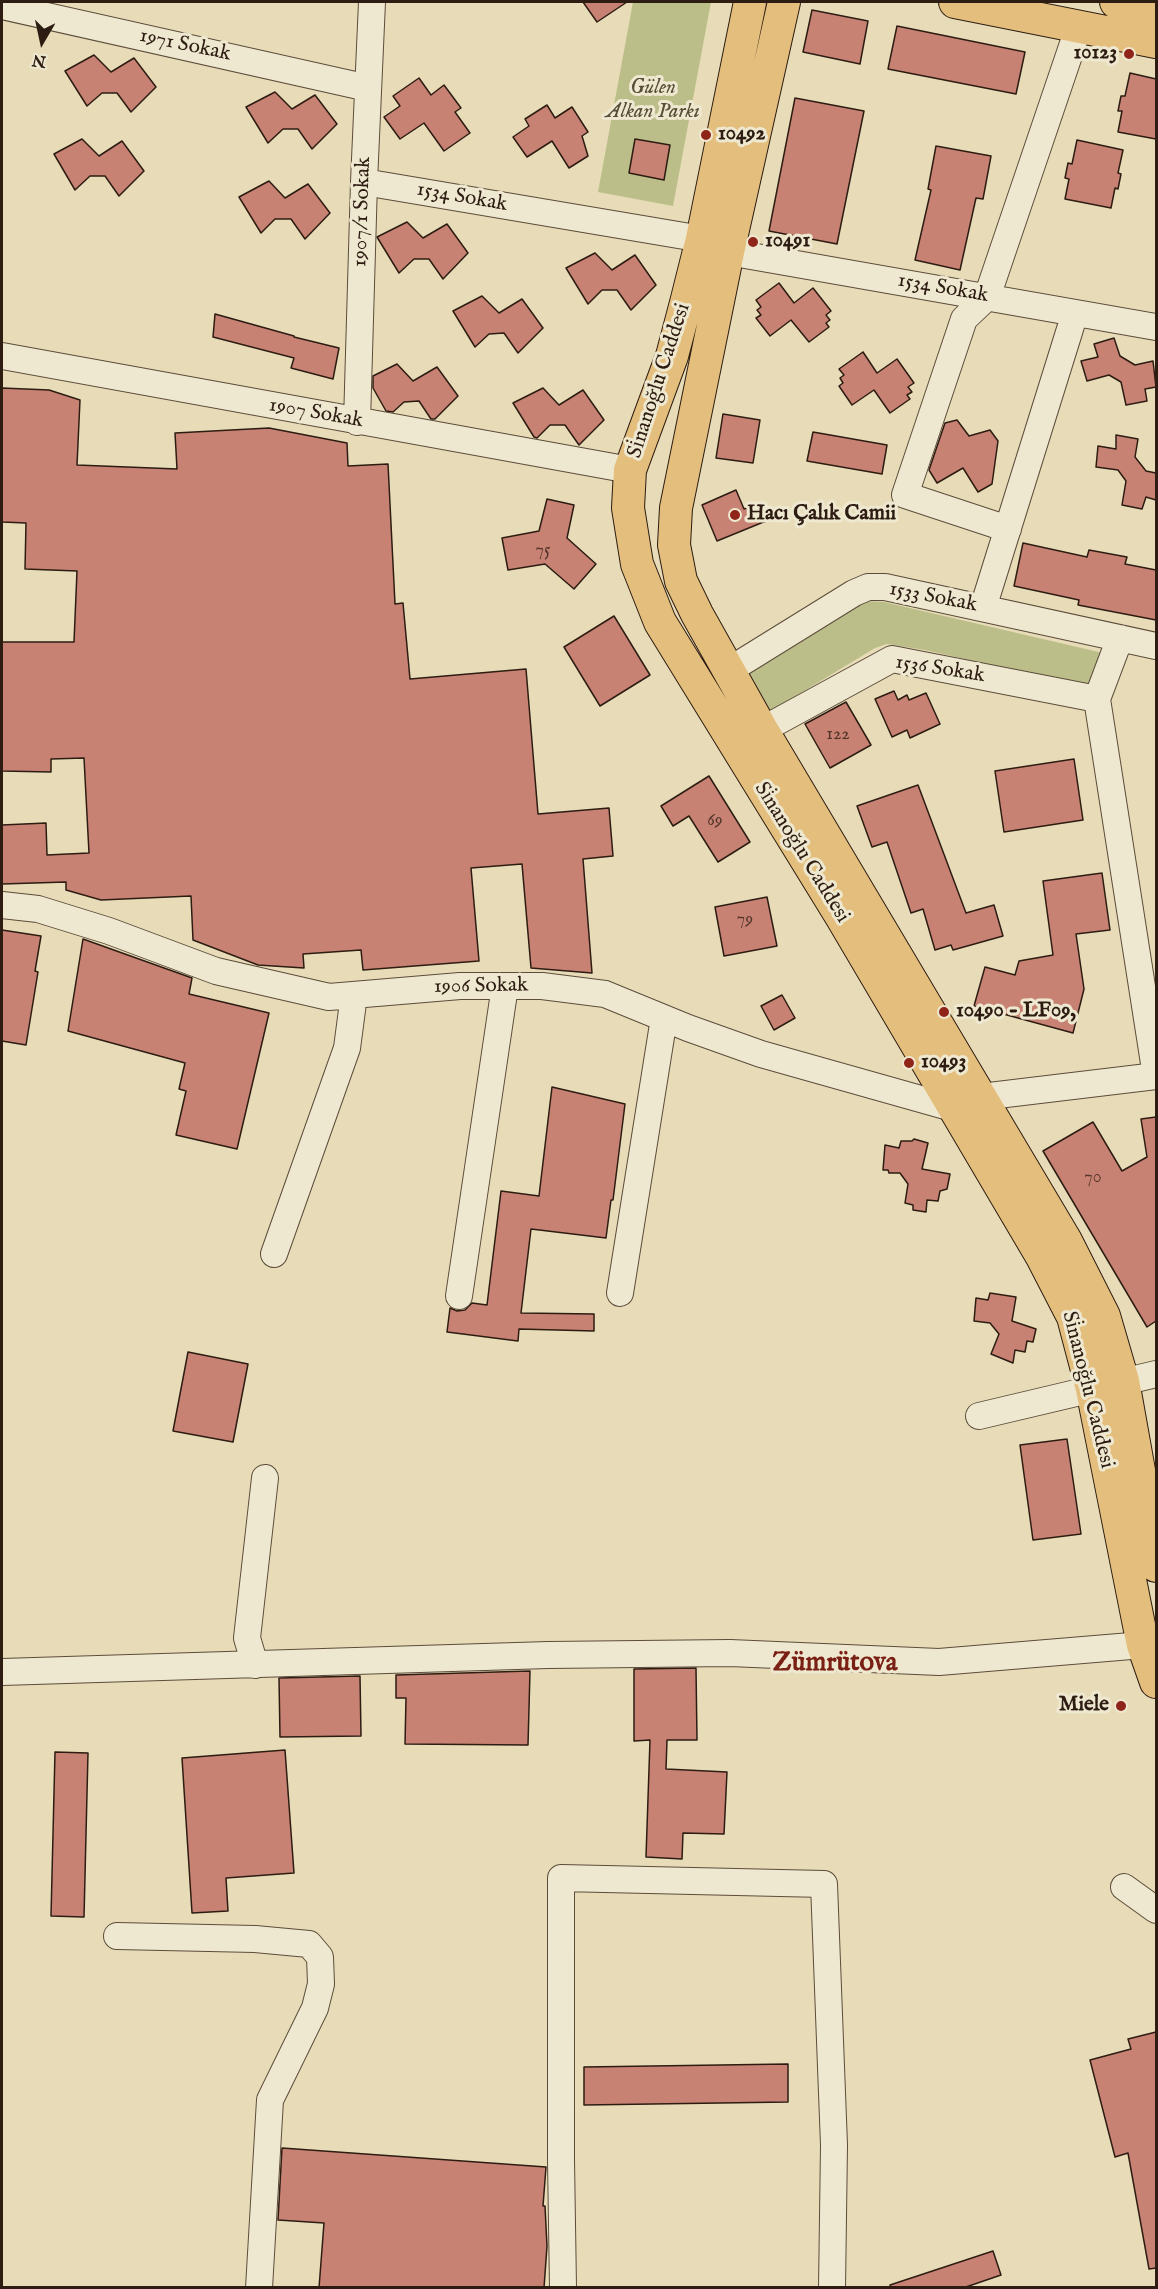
<!DOCTYPE html>
<html>
<head>
<meta charset="utf-8">
<style>
	body { margin:0 }
	#map { position:relative; width:1158px; height:2289px; overflow:hidden; background:#e7dcb7; font-family:"IM FELL English",serif }
	canvas { display:block }
	.frame { position:absolute; inset:0; border:3px solid #2d1c12; pointer-events:none }
	.north { position:absolute; left:12px; top:12px; width:60px; height:60px; -webkit-text-stroke:4px #efe8d0; paint-order:stroke; rotate:189deg; font-size:16px; font-weight:700; line-height:24px; text-align:center; color:#2d1c12 }
	.north::after { content:''; display:block; margin:auto; width:21px; height:27px; background:#2d1c12; clip-path:polygon(50% 0,100% 100%,50% 72%,0 100%) }
</style>
</head>
<body>
<div id="map">
<canvas width="1158" height="2289"></canvas>
<div class="frame"></div>
<div class="north">N</div>
</div>
<script>
const context = document.querySelector('canvas').getContext('2d');
context.lineJoin = 'round';
function paint(path, color) { context.fillStyle = color; context.fill(path, 'evenodd'); }
const shape = rows => new Path2D(rows.map(r => 'M' + r).join(''));
function stroke(path, color, width, dash) { context.strokeStyle = color; context.lineWidth = width; context.lineCap = dash ? 'butt' : 'round'; context.setLineDash(dash || []); context.stroke(path); }
function write(font, color, halo, rows, align = 'center') {
  context.font = font + ' "IM FELL English",serif'; context.lineWidth = 6; context.setLineDash([]); context.textBaseline = 'middle'; context.strokeStyle = halo; context.fillStyle = color; for (const [text, x, y, turn = 0] of rows) {
    context.save(); context.translate(x, y); context.rotate((+turn || 0) * Math.PI / 180); context.textAlign = isNaN(turn) ? turn : align; if (halo) context.strokeText(text, 0, 0); context.fillText(text, 0, 0); context.restore();
  }
}
paint(shape([
	[633,2,711,2,673,206,598,192],
	[867,601,884,602,1103,653,1093,688,925,650,887,644,875,648,766,714,742,674,805,633]
]), '#bcbe8a');
const building = shape([
	[583,2,627,2,597,22,583,2],
	[812,10,868,21,860,64,803,52,812,10],
	[897,26,1025,52,1016,94,888,69,897,26],
	[94,55,111,72,134,58,156,87,131,112,117,93,102,93,87,106,65,71,94,55],
	[1130,73,1156,79,1156,139,1118,132,1122,111,1118,111,1121,96,1125,96,1130,73],
	[419,78,431,95,444,85,461,108,455,112,470,133,444,151,424,123,400,139,384,117,400,106,393,96,419,78],
	[275,92,292,109,315,95,337,124,312,149,298,129,283,129,268,143,246,107,275,92],
	[795,98,864,111,837,244,769,231,795,98],
	[547,105,555,118,572,107,588,132,582,136,588,156,569,168,552,141,527,157,513,137,529,126,525,119,547,105],
	[82,139,99,156,122,141,144,171,119,196,105,176,90,176,75,190,54,154,82,139],
	[635,139,670,145,664,180,629,173,635,139],
	[1077,140,1123,150,1118,173,1121,174,1118,189,1115,188,1111,208,1065,199,1069,179,1065,178,1068,163,1072,164,1077,140],
	[936,146,991,156,983,199,976,198,960,270,915,260,931,190,928,189,936,146],
	[269,181,285,198,308,184,330,213,305,239,291,219,275,219,261,233,239,197,269,181],
	[407,222,423,238,447,224,468,253,443,279,429,259,414,259,399,273,377,237,407,222],
	[595,253,612,270,635,255,656,285,631,310,617,290,602,290,588,304,566,268,595,253],
	[779,283,794,303,813,288,831,311,826,315,830,320,826,323,829,327,809,342,791,320,770,336,756,318,761,315,757,310,761,307,756,300,779,283],
	[482,296,499,313,522,299,543,328,518,353,504,333,489,334,475,347,453,311,482,296],
	[215,314,294,336,294,337,339,348,333,379,291,368,294,358,213,337,215,314],
	[1114,338,1120,356,1135,365,1153,361,1156,387,1145,389,1147,401,1126,405,1121,382,1109,375,1087,381,1081,361,1098,357,1094,344,1114,338],
	[863,352,877,373,897,359,914,383,908,387,912,392,907,395,910,399,890,413,874,390,852,405,839,386,843,383,840,378,844,375,839,369,863,352],
	[397,364,413,381,437,367,458,396,435,419,431,419,419,401,404,402,393,412,386,411,373,388,373,376,397,364],
	[2,388,49,390,80,400,77,465,177,469,175,433,269,428,347,443,348,466,388,464,395,604,403,603,410,679,526,669,538,814,609,808,613,856,583,859,592,973,531,968,522,864,471,868,479,961,363,970,361,950,303,954,304,968,258,965,193,940,191,896,101,900,66,890,66,882,2,884,2,825,46,823,47,855,89,853,84,758,51,759,51,772,2,771,2,642,74,642,77,571,25,569,26,523,2,522,2,388],
	[543,388,559,405,583,390,604,420,579,445,565,425,550,425,537,438,534,437,513,403,543,388],
	[723,414,760,420,753,463,716,458,723,414],
	[957,420,969,436,990,430,998,441,992,484,978,492,963,468,937,483,929,470,945,423,957,420],
	[813,432,887,445,882,474,807,461,813,432],
	[1116,435,1138,439,1135,457,1146,471,1156,473,1156,500,1146,497,1142,509,1122,505,1126,481,1118,470,1096,467,1098,446,1116,449,1116,435],
	[736,490,744,509,759,503,766,521,717,541,702,505,736,490],
	[547,499,574,505,567,538,596,564,574,589,545,564,508,570,502,538,539,531,547,499],
	[1023,543,1087,557,1089,550,1127,557,1125,564,1156,570,1156,620,1078,605,1079,600,1014,586,1023,543],
	[614,616,650,675,600,706,564,647,614,616],
	[894,691,898,700,907,695,909,700,926,693,940,724,910,738,907,730,892,737,875,699,894,691],
	[846,702,871,745,830,768,805,724,846,702],
	[1074,759,1083,820,1004,832,995,771,1074,759],
	[709,776,750,842,718,862,689,816,673,826,661,806,709,776],
	[918,785,966,913,994,905,1003,936,953,950,951,945,935,950,923,909,911,913,887,842,872,847,857,806,918,785],
	[1102,873,1110,930,1076,934,1084,989,1073,1033,974,1006,985,967,1015,975,1019,961,1053,955,1043,881,1102,873],
	[767,897,777,946,724,956,715,907,767,897],
	[2,930,41,936,35,971,38,972,26,1045,2,1041,2,930],
	[83,939,192,978,189,994,269,1013,237,1149,176,1135,186,1091,179,1089,185,1063,68,1031,83,939],
	[782,995,795,1018,774,1030,761,1006,782,995],
	[552,1087,625,1104,613,1200,611,1200,606,1238,531,1229,521,1313,594,1314,594,1331,519,1329,518,1341,447,1332,450,1308,457,1311,465,1310,472,1303,487,1305,501,1191,539,1196,552,1087],
	[1156,1117,1156,1321,1147,1327,1043,1151,1093,1122,1122,1171,1147,1157,1141,1119,1156,1117],
	[914,1139,928,1143,922,1169,950,1174,947,1189,940,1191,938,1201,927,1200,926,1212,913,1210,913,1205,905,1203,908,1184,900,1173,889,1173,888,1170,883,1170,885,1145,899,1148,901,1141,912,1141,914,1139],
	[990,1293,1016,1297,1012,1321,1036,1329,1033,1342,1027,1341,1025,1352,1015,1350,1013,1363,991,1354,999,1334,990,1323,974,1321,976,1298,988,1300,990,1293],
	[188,1352,248,1364,233,1442,173,1431,188,1352],
	[1067,1439,1081,1534,1033,1540,1020,1445,1067,1439],
	[696,1668,697,1740,667,1740,666,1769,727,1772,724,1834,683,1833,682,1859,646,1857,650,1740,634,1741,634,1669,696,1668],
	[530,1671,528,1745,405,1744,406,1698,396,1698,396,1675,530,1671],
	[360,1676,361,1736,280,1737,279,1678,360,1676],
	[285,1750,294,1873,226,1878,228,1911,192,1913,182,1758,285,1750],
	[55,1752,88,1753,84,1917,51,1916,55,1752],
	[1156,2032,1156,2268,1149,2269,1128,2153,1115,2157,1090,2060,1131,2049,1128,2039,1156,2032],
	[788,2064,788,2102,584,2105,584,2067,788,2064],
	[282,2148,546,2167,543,2206,545,2206,547,2246,544,2288,319,2288,324,2223,278,2220,282,2148],
	[993,2251,1001,2275,963,2288,890,2288,890,2285,993,2251]
]);
paint(building, '#c88274');
stroke(building, '#2d1c12', 1.5);
const minor = shape([
	[2,6,368,88],
	[364,182,702,239],
	[728,252,1156,327],
	[2,356,630,470],
	[357,422,364,182,372,2],
	[1008,529,905,495,964,319,987,297,1079,26],
	[983,608,1075,313],
	[1120,638,1097,699,1156,1076],
	[728,671,854,593,868,587,885,587,1156,646],
	[762,730,892,659,1097,699],
	[2,905,38,909,109,931,216,971,329,997,460,986,542,986,605,994,688,1028,761,1054,956,1109],
	[981,1097,1156,1076],
	[274,1254,347,1048,354,995],
	[620,1293,664,1018],
	[459,1296,505,986],
	[979,1416,1156,1374],
	[255,1665,247,1638,265,1478],
	[2,1672,548,1655,730,1653,939,1662,1143,1645],
	[1124,1887,1156,1910],
	[117,1936,255,1939,298,1943,309,1944,320,1957,321,1984,315,2008,270,2100,259,2288],
	[563,2288,561,2160,561,1878,824,1884,834,2145,832,2288]
]);
const major = shape([
	[750,2,702,239,687,299,672,356,630,470,628,508,637,564,660,622,841,916,1041,1255,1073,1317,1092,1389,1143,1645,1156,1682],
	[784,2,728,252,676,508,674,545,681,581,697,614,762,730,1066,1241,1104,1316,1123,1381,1156,1566],
	[955,2,1156,42],
	[1116,2,1156,10]
]);
stroke(minor, '#5c4c3b', 28);
stroke(major, '#2d1c12', 34);
stroke(minor, '#efe8d0', 26);
stroke(major, '#e4be7c', 32);
for (const [x, y, r, color] of [
	[1129,54,6,"#8f2418"],
	[706,135,6,"#8f2418"],
	[753,242,6,"#8f2418"],
	[735,515,6,"#8f2418"],
	[944,1012,6,"#8f2418"],
	[909,1063,6,"#8f2418"],
	[1121,1706,6,"#8f2418"]
]) { const dot = new Path2D(); dot.arc(x, y, r, 0, 2 * Math.PI); context.fillStyle = color; context.fill(dot); stroke(dot, '#efe8d0', 2); }
write('18px', '#54362a', null, [
	["75",543,551],
	["122",838,735],
	["69",715,821],
	["79",745,920],
	["70",1093,1178]
]);
write('21px', '#2d1c12', '#efe8d0', [
	["1971 Sokak",185,46,12],
	["1534 Sokak",462,198,10],
	["1907/1 Sokak",363,212,-88],
	["1534 Sokak",943,289,10],
	["Si̇nanoğlu Caddesi",660,381,-72],
	["1907 Sokak",316,414,10],
	["1533 Sokak",933,598,11],
	["1536 Sokak",940,670,9],
	["Si̇nanoğlu Caddesi",801,853,58],
	["1906 Sokak",481,987,-1],
	["Si̇nanoğlu Caddesi",1087,1390,76]
]);
write('bold 21px', '#2d1c12', '#efe8d0', [
	["10123",1117,54,"right"],
	["10492",718,135],
	["10491",765,242],
	["Hacı Çalık Camii",747,515],
	["10490 - LF09,",956,1012],
	["10493",921,1063],
	["Miele",1109,1706,"right"]
], 'left');
write('italic 21px', '#584d36', '#efe8d0', [
	["Gülen",653,89],
	["Alkan Parkı",653,113]
]);
write('bold 27px', '#7a1f14', '#efe8d0', [
	["Zümrütova",835,1664]
]);
</script>
</body>
</html>
